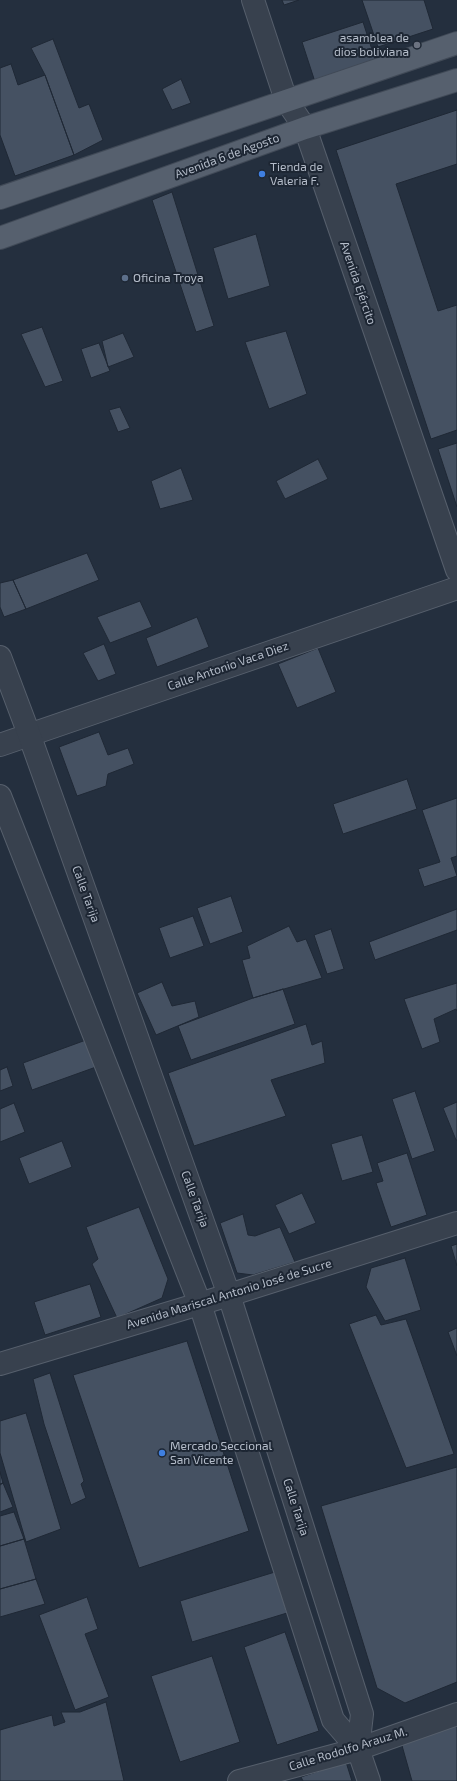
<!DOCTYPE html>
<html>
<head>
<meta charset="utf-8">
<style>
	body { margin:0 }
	canvas { display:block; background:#242f3e }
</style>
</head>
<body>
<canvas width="457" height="1781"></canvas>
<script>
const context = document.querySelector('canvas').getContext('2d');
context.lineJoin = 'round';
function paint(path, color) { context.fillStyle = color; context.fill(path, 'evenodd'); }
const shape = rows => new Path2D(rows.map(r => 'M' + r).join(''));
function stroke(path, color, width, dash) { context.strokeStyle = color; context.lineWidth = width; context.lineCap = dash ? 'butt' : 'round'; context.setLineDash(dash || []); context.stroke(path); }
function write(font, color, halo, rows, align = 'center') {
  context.font = font + ' "Exo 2",sans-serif'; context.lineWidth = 4; context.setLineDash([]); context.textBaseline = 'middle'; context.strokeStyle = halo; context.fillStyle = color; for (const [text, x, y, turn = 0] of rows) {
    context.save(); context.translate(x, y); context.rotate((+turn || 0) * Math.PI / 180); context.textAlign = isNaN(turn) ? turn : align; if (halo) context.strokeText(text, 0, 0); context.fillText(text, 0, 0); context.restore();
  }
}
const building = shape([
	[282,0,299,0,284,5,282,0],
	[362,0,424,0,433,29,378,47,362,0],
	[363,22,377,65,316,85,302,42,363,22],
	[53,39,79,108,89,104,103,140,74,155,45,75,31,48,53,39],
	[11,64,18,85,45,75,74,155,15,176,0,135,0,68,11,64],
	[181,79,191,103,172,110,162,89,181,79],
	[457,110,457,164,396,184,438,311,457,305,457,430,431,439,336,150,457,110],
	[172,192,214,326,196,332,152,200,172,192],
	[256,234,270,286,228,299,213,248,256,234],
	[42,327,63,381,45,387,21,334,42,327],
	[286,331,307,394,269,409,245,342,286,331],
	[123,333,134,357,108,367,102,341,123,333],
	[99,343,110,371,91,378,81,349,99,343],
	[120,407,130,428,118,432,109,410,120,407],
	[457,443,457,507,438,449,457,443],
	[318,459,328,479,285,499,276,481,318,459],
	[181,468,193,500,160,509,151,481,181,468],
	[87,553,99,580,26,609,13,580,87,553],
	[13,580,26,609,4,617,0,607,0,583,13,580],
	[140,601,152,627,110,643,97,617,140,601],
	[197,617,209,647,157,667,146,638,197,617],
	[104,644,116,674,98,681,83,653,104,644],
	[318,648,336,692,297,708,278,664,318,648],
	[99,732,108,755,128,748,134,764,108,774,106,786,77,796,59,747,99,732],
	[407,779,417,809,343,834,333,804,407,779],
	[457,798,457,856,451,858,457,876,424,887,418,869,440,862,422,810,457,798],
	[231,896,243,932,210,944,197,908,231,896],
	[457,909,457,930,375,960,369,942,457,909],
	[193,916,204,946,170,958,159,928,193,916],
	[289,926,297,942,306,939,322,978,253,998,242,960,250,958,247,946,289,926],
	[331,929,344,969,327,974,314,935,331,929],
	[162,982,172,1006,195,1001,199,1017,156,1035,137,993,162,982],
	[457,983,457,1011,456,1009,434,1019,440,1042,422,1049,404,999,457,983],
	[283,989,295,1024,191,1060,178,1026,253,998,283,989],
	[306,1024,312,1045,322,1041,325,1063,271,1080,286,1116,194,1146,168,1073,306,1024],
	[86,1040,96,1067,32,1090,23,1063,86,1040],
	[7,1067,13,1086,0,1091,0,1070,7,1067],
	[415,1091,435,1151,412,1159,392,1099,415,1091],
	[457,1102,457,1140,456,1140,443,1108,457,1102],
	[14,1103,25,1132,0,1142,0,1109,14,1103],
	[362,1135,373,1172,342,1181,331,1144,362,1135],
	[62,1141,72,1167,29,1184,19,1158,62,1141],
	[407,1153,427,1215,391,1227,376,1183,383,1181,377,1163,407,1153],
	[302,1193,316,1223,289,1234,275,1205,302,1193],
	[139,1207,168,1279,162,1298,117,1318,92,1264,98,1259,86,1227,139,1207],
	[243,1214,248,1235,255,1236,280,1227,295,1262,253,1275,237,1273,220,1223,243,1214],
	[457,1244,457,1266,451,1246,457,1244],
	[405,1258,421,1310,385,1321,366,1287,371,1268,405,1258],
	[90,1284,101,1317,45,1335,34,1302,90,1284],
	[376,1315,381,1325,406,1319,454,1454,406,1468,349,1324,376,1315],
	[457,1328,457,1356,448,1332,457,1328],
	[187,1341,249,1531,139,1568,73,1375,187,1341],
	[50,1373,84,1481,81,1484,86,1498,71,1505,44,1424,33,1379,50,1373],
	[26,1413,61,1529,26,1542,0,1453,0,1421,26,1413],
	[457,1467,457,1682,405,1703,377,1688,321,1506,457,1467],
	[0,1472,3,1483,0,1484,0,1472],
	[3,1483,13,1507,0,1512,0,1485,3,1483],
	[14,1512,24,1539,0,1546,0,1516,14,1512],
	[24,1539,36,1579,0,1589,0,1546,24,1539],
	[275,1572,287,1613,192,1642,180,1601,275,1572],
	[36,1579,45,1604,0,1617,0,1589,36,1579],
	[87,1597,98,1629,85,1634,109,1697,75,1710,39,1615,87,1597],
	[285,1632,319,1731,277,1745,244,1647,285,1632],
	[212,1656,240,1742,180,1762,151,1676,212,1656],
	[106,1702,124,1781,0,1781,0,1730,52,1715,54,1726,65,1722,61,1712,80,1712,106,1702],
	[457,1725,457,1781,412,1781,401,1742,457,1725],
	[346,1762,352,1781,303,1781,301,1777,346,1762]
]);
paint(building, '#455162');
stroke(building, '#1f2835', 1);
const minor = shape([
	[253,0,286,100,305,128,457,570],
	[0,745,457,588],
	[0,1364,229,1295,457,1223],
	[239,1781,358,1749,457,1714]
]);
const tertiary = shape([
	[0,657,29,734,229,1295,362,1714,358,1749],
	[0,796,200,1304,333,1720,358,1749,369,1781]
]);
const primary = shape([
	[0,198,457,43],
	[0,238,305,128,457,80]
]);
stroke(minor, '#565f6c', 24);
stroke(tertiary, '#565f6c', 24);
stroke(primary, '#414a57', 24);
stroke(minor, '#38414e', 22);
stroke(tertiary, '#38414e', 22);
stroke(primary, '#56606e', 22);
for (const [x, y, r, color] of [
	[417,45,4,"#6b7280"],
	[262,174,4,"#3f7fe0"],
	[125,278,4,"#5c6f8a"],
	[162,1453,4,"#3f7fe0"]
]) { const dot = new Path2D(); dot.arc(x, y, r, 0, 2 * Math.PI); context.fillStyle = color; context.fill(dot); stroke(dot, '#1d2633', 1.5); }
write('12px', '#b4bcc9', '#1d2633', [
	["asamblea de",409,38,"right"],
	["dios boliviana",409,52,"right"],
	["Tienda de",270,167],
	["Valeria F.",270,181],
	["Oficina Troya",133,278],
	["Mercado Seccional",170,1446],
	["San Vicente",170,1460]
], 'left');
write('12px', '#b4bcc9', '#1d2633', [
	["Avenida 6 de Agosto",227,156,-20],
	["Avenida Ejército",358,283,71],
	["Calle Antonio Vaca Diez",228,666,-19],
	["Calle Tarija",86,894,70],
	["Calle Tarija",195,1199,70],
	["Avenida Mariscal Antonio José de Sucre",229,1294,-17],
	["Calle Tarija",296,1507,72],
	["Calle Rodolfo Arauz M.",348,1749,-17]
]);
</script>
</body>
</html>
